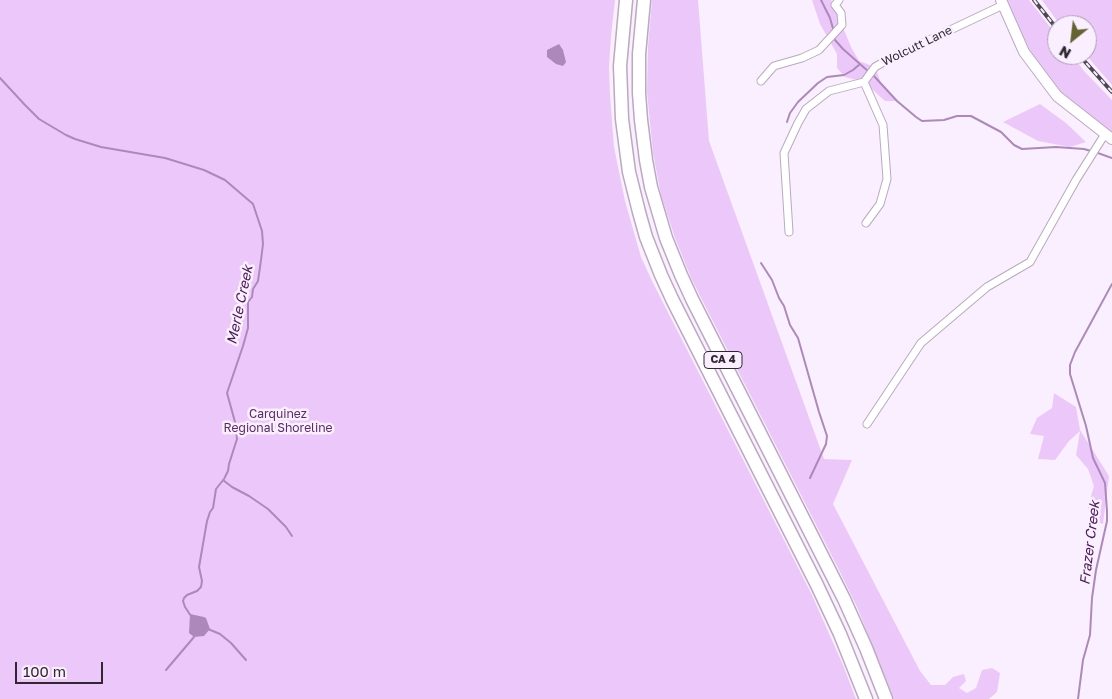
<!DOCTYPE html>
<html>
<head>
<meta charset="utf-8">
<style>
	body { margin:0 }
	#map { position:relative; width:1112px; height:699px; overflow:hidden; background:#faeffe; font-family:"Golos Text",sans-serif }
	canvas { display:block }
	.north { position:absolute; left:1047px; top:15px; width:50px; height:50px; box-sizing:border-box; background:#faeffe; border:1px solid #a99fac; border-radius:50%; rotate:209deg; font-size:14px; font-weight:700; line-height:20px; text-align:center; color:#2f2831 }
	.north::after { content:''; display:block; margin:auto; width:18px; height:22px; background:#656330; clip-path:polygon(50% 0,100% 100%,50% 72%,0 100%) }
	.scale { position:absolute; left:15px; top:662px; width:88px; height:22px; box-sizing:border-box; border:2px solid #2f2831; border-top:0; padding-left:6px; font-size:15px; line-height:18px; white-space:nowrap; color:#2f2831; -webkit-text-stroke:4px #faeffe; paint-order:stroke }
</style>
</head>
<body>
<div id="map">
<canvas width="1112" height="699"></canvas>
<div class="north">N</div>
<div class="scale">100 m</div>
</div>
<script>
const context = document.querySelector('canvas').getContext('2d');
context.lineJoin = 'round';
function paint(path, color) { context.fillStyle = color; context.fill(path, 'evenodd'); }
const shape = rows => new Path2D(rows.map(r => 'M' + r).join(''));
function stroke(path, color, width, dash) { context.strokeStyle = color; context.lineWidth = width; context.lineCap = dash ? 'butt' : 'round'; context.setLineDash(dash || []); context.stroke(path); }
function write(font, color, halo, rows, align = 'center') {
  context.font = font + ' "Golos Text",sans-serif'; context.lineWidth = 5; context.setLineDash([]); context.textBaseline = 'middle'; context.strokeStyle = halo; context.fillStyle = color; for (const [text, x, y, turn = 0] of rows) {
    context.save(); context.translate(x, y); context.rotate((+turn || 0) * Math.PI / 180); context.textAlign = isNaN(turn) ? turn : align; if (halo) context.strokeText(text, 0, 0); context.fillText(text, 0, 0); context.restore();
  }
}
paint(shape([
	[0,0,615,0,611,36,609,67,610,95,614,147,625,201,641,257,653,283,811,593,843,665,856,699,0,699],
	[652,0,698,0,709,141,824,459,852,460,833,504,920,671,931,685,945,685,953,677,964,674,966,681,959,688,967,693,976,688,982,670,992,668,1000,673,997,692,989,699,894,699,857,607,839,570,692,280,675,238,661,195,653,153,647,92,648,46],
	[812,0,831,0,835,5,842,25,851,47,859,61,875,67,881,83,897,101,885,101,864,82,845,77,837,68,837,54,820,24],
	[1005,0,1029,0,1057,36,1057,55,1072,55,1084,71,1112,100,1112,134,1053,85,1034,58],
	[1042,0,1112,0,1112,85,1086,55,1087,55,1087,25,1060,25],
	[1040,104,1066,123,1086,142,1070,147,1038,141,1003,122],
	[1054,393,1076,407,1080,430,1109,476,1103,524,1092,520,1088,507,1094,486,1088,469,1076,455,1080,431,1069,441,1055,460,1038,459,1044,436,1030,434,1037,418,1052,408]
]), '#ecc8fa');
paint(shape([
	[559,44,563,50,566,62,563,66,556,64,547,57,547,50],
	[190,614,204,617,206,618,210,629,204,636,194,637,189,633]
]), '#ad89bb');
stroke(shape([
	[821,0,830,18,834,32],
	[834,37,835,40,843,49,869,72],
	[873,75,897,101,916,117,922,121,944,120,957,116,971,116,1001,132,1014,145,1022,149,1056,147,1084,149,1091,151],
	[0,78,25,105,39,119,66,135,75,139,101,147,165,158,204,170,225,180,253,204,262,231,263,244,261,260,258,281,253,289,252,297,248,302,248,328,243,346,227,393,235,422,237,439,229,464,228,471,224,479,216,489,213,508,210,512,207,521,199,567,202,581,201,587,197,591,187,595,184,598,183,601,185,607,191,616],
	[787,122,790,113,798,102,818,83,827,77,844,75,853,70,860,64],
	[1095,152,1112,158],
	[761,263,772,280,779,298,784,306,790,325,798,338,819,412,827,436,826,444,810,478],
	[223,480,232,487,249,496,268,509,286,527,292,536],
	[208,629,220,634,231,643,246,660],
	[166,670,194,637,194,635],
	[1078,699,1083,660,1090,635,1092,598,1096,570,1107,521,1107,511,1105,483,1093,458,1086,426,1070,374,1070,365,1075,352,1112,284]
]), '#ad89bb', 2);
const street = shape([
	[761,81,774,66,802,58,819,50,842,25,841,13,835,5,839,0],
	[864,82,875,67,887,60,1003,5],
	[864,82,883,125,887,179,880,204,866,223],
	[789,232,784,153,798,123,806,109,829,91,864,82],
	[867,424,921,343,987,287,1030,262,1076,180,1105,134]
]);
const secondary = shape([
	[1001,0,1024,52,1057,96,1112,139]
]);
const highway = shape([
	[626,0,620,66,622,119,629,172,639,212,646,237,661,275,672,299,817,585,840,634,866,699],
	[644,0,639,54,639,93,641,120,646,160,651,187,666,238,681,275,692,299,844,599,866,648,886,699]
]);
stroke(street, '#baa9c0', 9);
stroke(secondary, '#baa9c0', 12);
stroke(highway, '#baa9c0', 15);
stroke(street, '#fff', 7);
stroke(secondary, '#fff', 10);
stroke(highway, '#fff', 12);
const rail = shape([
	[1034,0,1057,29],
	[1079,55,1112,92]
]);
stroke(rail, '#4e4751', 4);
stroke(rail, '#faeffe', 2, [5.5]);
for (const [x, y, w] of [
	[723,360,38]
]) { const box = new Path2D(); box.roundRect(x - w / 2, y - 8.5, w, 17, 4); context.fillStyle = '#faeffe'; context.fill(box); stroke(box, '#2f2831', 1); }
write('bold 11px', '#2f2831', null, [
	["CA 4",723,360]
]);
write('12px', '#2f2831', '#faeffe', [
	["Wolcutt Lane",917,46,-26]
]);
write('12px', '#592b69', '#faeffe', [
	["Carquinez",278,414],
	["Regional Shoreline",278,428]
]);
write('italic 14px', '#471957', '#faeffe', [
	["Merle Creek",240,305,-78],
	["Frazer Creek",1090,543,-83]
]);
</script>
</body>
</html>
